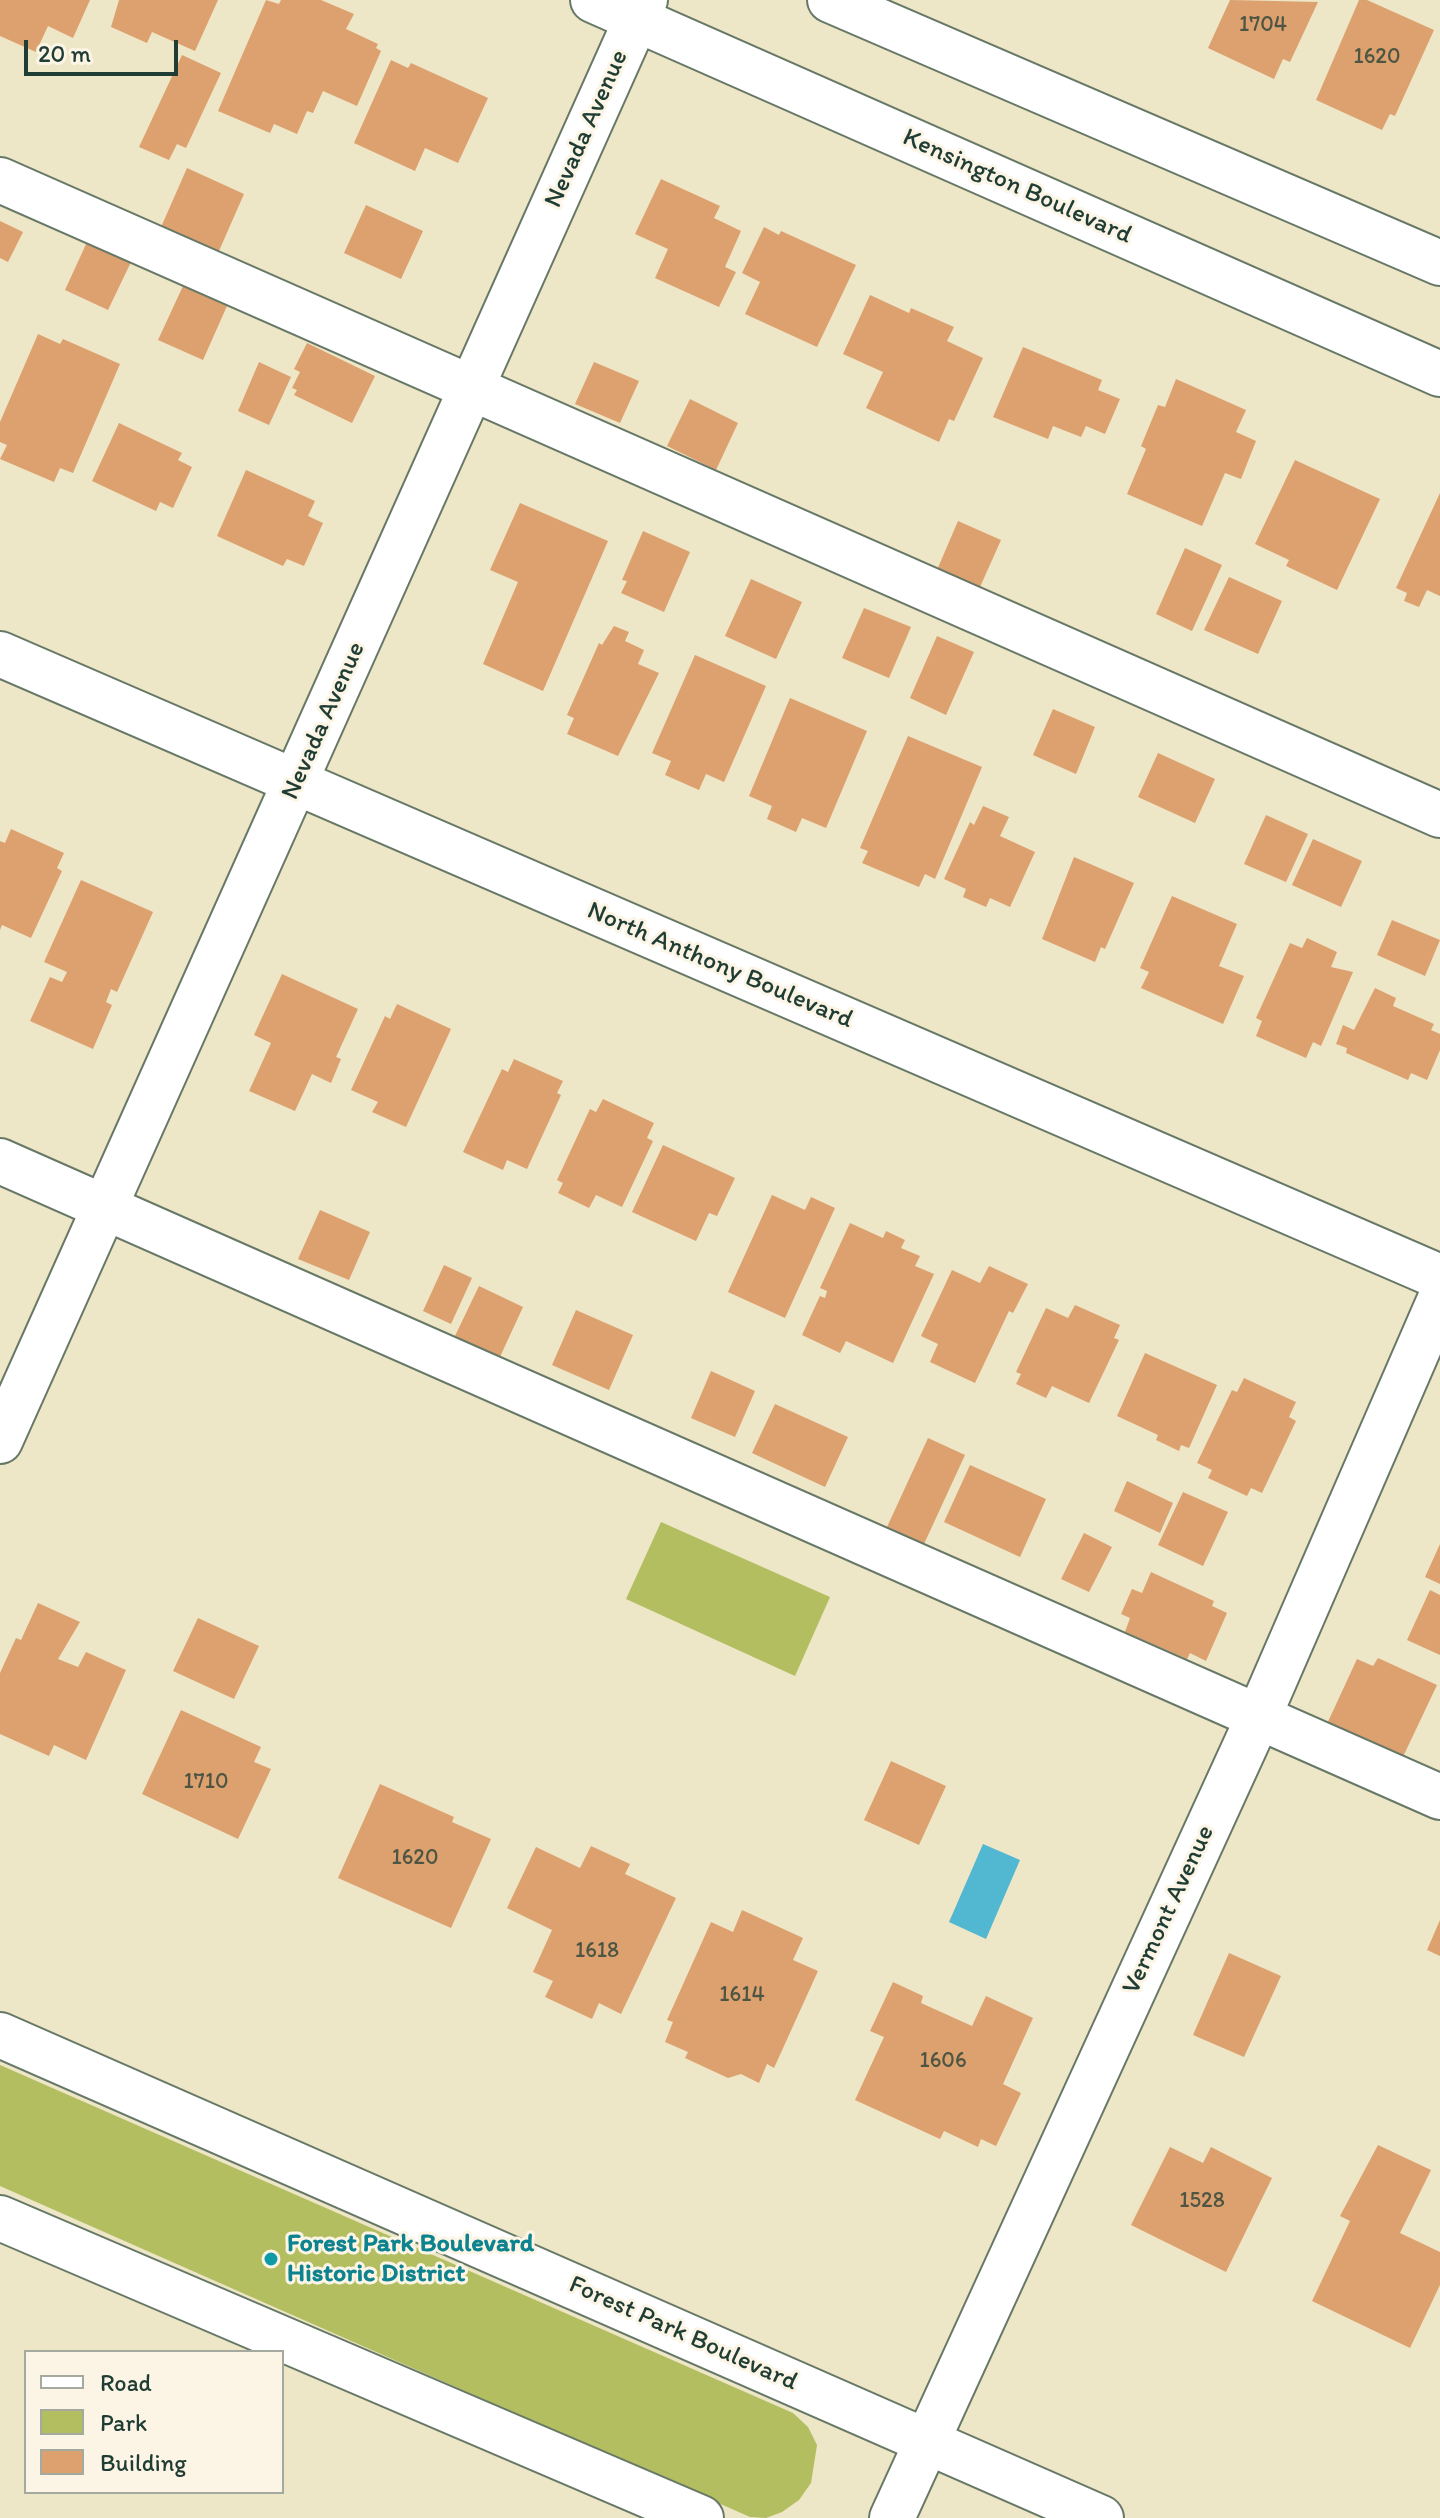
<!DOCTYPE html>
<html>
<head>
<meta charset="utf-8">
<style>
	body { margin:0 }
	#map { position:relative; width:1440px; height:2518px; overflow:hidden; background:#ede6c7; font-family:Itim,sans-serif }
	canvas { display:block }
	.legend { position:absolute; left:24px; top:2350px; width:260px; height:144px; box-sizing:border-box; background:#fcf5e5; border:2px solid #a4ab9e; margin:0; padding:10px 14px; list-style:none; font-size:24px; color:#1f3d34 }
	.legend li { display:flex; align-items:center; gap:16px; height:40px }
	.legend b { width:40px; border:2px solid #a4ab9e }
	.scale { position:absolute; left:24px; top:40px; width:154px; height:36px; box-sizing:border-box; border:4px solid #1f3d34; border-top:0; padding-left:10px; font-size:24px; line-height:28px; white-space:nowrap; color:#1f3d34; -webkit-text-stroke:6px #fcf5e5; paint-order:stroke }
</style>
</head>
<body>
<div id="map">
<canvas width="1440" height="2518"></canvas>
<ul class="legend">
<li><b style="height:10px;background:#fff"></b>Road</li>
<li><b style="height:22px;background:#b2be60"></b>Park</li>
<li><b style="height:22px;background:#dda16f"></b>Building</li>
</ul>
<div class="scale">20 m</div>
</div>
<script>
const context = document.querySelector('canvas').getContext('2d');
context.lineJoin = 'round';
function paint(path, color) { context.fillStyle = color; context.fill(path, 'evenodd'); }
const shape = rows => new Path2D(rows.map(r => 'M' + r).join(''));
function stroke(path, color, width, dash) { context.strokeStyle = color; context.lineWidth = width; context.lineCap = dash ? 'butt' : 'round'; context.setLineDash(dash || []); context.stroke(path); }
function write(font, color, halo, rows, align = 'center') {
  context.font = font + ' Itim,sans-serif'; context.lineWidth = 6; context.setLineDash([]); context.textBaseline = 'middle'; context.strokeStyle = halo; context.fillStyle = color; for (const [text, x, y, turn = 0] of rows) {
    context.save(); context.translate(x, y); context.rotate((+turn || 0) * Math.PI / 180); context.textAlign = isNaN(turn) ? turn : align; if (halo) context.strokeText(text, 0, 0); context.fillText(text, 0, 0); context.restore();
  }
}
paint(shape([
	[661,1522,830,1597,795,1676,626,1599],
	[0,2065,793,2413,808,2427,817,2445,811,2483,799,2500,782,2512,766,2518,750,2517,0,2186]
]), '#b2be60');
paint(shape([
	[983,1844,1020,1860,986,1939,949,1922]
]), '#52b7d1');
paint(shape([
	[0,0,90,0,73,38,48,26,36,52,0,36],
	[119,0,218,0,195,51,152,32,147,43,111,27],
	[266,0,279,4,281,0,321,0,354,14,346,29,378,44,376,48,381,51,357,106,323,91,313,113,307,111,297,134,274,124,270,133,218,111],
	[1230,0,1318,2,1290,62,1283,59,1274,79,1208,48],
	[1359,0,1367,0,1434,30,1395,116,1390,114,1382,130,1316,100],
	[182,55,221,73,186,148,177,144,169,160,139,147],
	[391,60,408,68,411,63,488,98,458,163,425,148,415,171,354,143],
	[187,168,244,194,215,260,158,234],
	[661,179,720,206,714,218,741,231,725,267,736,272,719,307,655,278,668,249,635,234],
	[366,205,423,231,401,279,344,253],
	[0,221,23,232,8,262,0,258],
	[764,227,779,235,781,231,856,265,817,347,745,314,760,282,742,273],
	[87,242,131,262,108,310,65,290],
	[183,286,227,306,203,360,158,340],
	[870,295,909,313,911,308,954,327,947,341,983,358,954,421,949,419,939,442,866,408,883,372,843,354],
	[38,334,60,344,63,339,120,364,73,473,60,468,54,482,0,459,7,445,0,442,0,422],
	[307,343,375,376,352,423,294,395,297,390,292,388,300,372,294,369],
	[1023,347,1102,380,1098,390,1120,399,1105,434,1086,426,1081,437,1053,426,1048,439,993,417],
	[259,362,291,377,269,425,238,411],
	[594,362,639,381,620,423,575,404],
	[1176,379,1246,410,1236,432,1256,441,1241,479,1225,473,1202,526,1127,494,1146,449,1141,446,1158,405,1165,407],
	[690,399,738,423,716,470,667,446],
	[119,423,182,453,178,460,192,467,173,508,160,502,156,511,92,481],
	[1295,460,1380,499,1337,590,1286,566,1289,560,1255,544],
	[246,470,315,501,308,516,323,523,304,566,287,559,283,566,217,536],
	[1440,493,1440,596,1427,590,1419,607,1404,601,1407,593,1396,588],
	[520,503,608,541,543,691,483,664,518,582,490,570],
	[958,521,1001,540,976,596,934,577],
	[643,531,690,552,664,612,621,593,627,581,622,580],
	[1185,548,1222,565,1192,631,1156,614],
	[1229,577,1282,601,1258,654,1204,630],
	[751,579,802,602,776,659,725,636],
	[864,608,911,627,889,678,842,658],
	[614,626,629,632,625,641,644,650,638,664,659,673,618,756,567,734,574,718,567,715,599,643,602,645],
	[937,636,974,652,946,715,910,698],
	[695,655,766,686,724,782,706,774,699,790,665,775,671,761,652,753],
	[790,698,867,731,826,828,802,818,796,832,767,819,772,806,749,796],
	[1053,709,1095,727,1076,774,1033,755],
	[908,736,982,767,935,879,925,874,919,887,862,863,868,851,860,848],
	[1158,753,1215,779,1195,823,1138,797],
	[983,806,1009,817,1000,836,1035,852,1010,907,990,898,986,907,963,897,966,889,944,879,970,822,974,825],
	[1266,815,1308,834,1286,882,1244,864],
	[11,829,64,853,57,868,62,871,31,938,2,925,0,930,0,841,5,843],
	[1313,839,1362,861,1341,907,1292,885],
	[1074,857,1134,883,1105,949,1101,947,1095,962,1042,939],
	[81,880,153,912,117,992,111,989,106,1002,112,1005,93,1049,30,1021,50,977,62,982,67,972,44,962],
	[1172,896,1237,924,1219,966,1244,976,1223,1024,1141,988,1149,972,1140,968],
	[1392,920,1440,940,1425,976,1377,955],
	[1307,938,1337,952,1331,967,1353,972,1321,1046,1313,1042,1306,1058,1256,1036,1262,1021,1256,1018,1290,943,1302,948],
	[282,974,358,1009,336,1057,341,1059,331,1083,312,1074,295,1111,249,1091,271,1043,254,1035],
	[1375,988,1396,998,1393,1006,1434,1024,1431,1030,1440,1034,1440,1050,1427,1080,1411,1073,1408,1080,1346,1053,1347,1048,1336,1044,1343,1025,1354,1030],
	[397,1004,451,1029,406,1127,372,1112,378,1102,351,1090,385,1016,390,1019],
	[514,1059,563,1081,557,1093,561,1095,527,1169,507,1160,503,1170,463,1152,502,1069,508,1072],
	[603,1099,654,1123,647,1138,653,1141,622,1207,596,1195,589,1208,558,1193,563,1183,557,1180,590,1109,596,1112],
	[663,1145,735,1178,717,1216,709,1213,696,1241,632,1212],
	[772,1195,805,1210,811,1197,835,1208,785,1318,728,1292],
	[320,1210,370,1232,349,1280,298,1259],
	[850,1223,883,1238,886,1231,905,1240,901,1248,920,1256,915,1266,934,1274,893,1363,846,1341,840,1353,802,1335,820,1296,825,1298,827,1291,820,1288],
	[444,1265,472,1278,451,1324,423,1311],
	[989,1266,1028,1284,1013,1313,1009,1311,975,1383,930,1362,938,1344,921,1336,952,1270,980,1283],
	[479,1286,523,1307,499,1359,454,1338],
	[1075,1305,1120,1325,1114,1338,1119,1340,1089,1403,1052,1386,1046,1398,1016,1384,1021,1374,1016,1372,1046,1308,1068,1318],
	[576,1310,633,1335,609,1390,552,1365],
	[1145,1353,1217,1385,1189,1448,1181,1445,1179,1451,1156,1440,1158,1435,1117,1416],
	[711,1371,755,1391,735,1437,691,1418],
	[1244,1378,1296,1402,1289,1417,1296,1421,1262,1493,1251,1488,1247,1496,1208,1478,1212,1470,1197,1463,1232,1390,1237,1392],
	[775,1404,848,1437,825,1487,752,1453],
	[928,1438,965,1455,924,1544,887,1527],
	[970,1465,1046,1499,1020,1557,944,1522],
	[1127,1481,1173,1503,1160,1533,1114,1511],
	[1183,1492,1228,1512,1203,1566,1158,1545],
	[1084,1533,1112,1547,1089,1592,1061,1579],
	[1440,1544,1440,1584,1425,1577],
	[1151,1572,1214,1601,1212,1606,1227,1613,1206,1661,1190,1653,1187,1659,1125,1632,1130,1618,1121,1614,1132,1589,1142,1593],
	[1430,1590,1440,1595,1440,1655,1407,1640],
	[38,1603,80,1622,58,1659,78,1667,86,1652,126,1670,86,1760,54,1745,49,1756,0,1734,0,1673,16,1638,21,1640],
	[198,1618,259,1646,234,1699,173,1671],
	[1378,1658,1437,1685,1401,1761,1326,1726,1357,1659,1373,1666],
	[181,1710,261,1747,254,1762,271,1769,238,1839,142,1794],
	[891,1761,946,1786,919,1845,864,1820],
	[380,1784,454,1817,452,1822,491,1839,451,1928,338,1878],
	[591,1846,630,1864,625,1874,676,1898,621,2014,599,2003,592,2019,545,1997,553,1981,533,1972,552,1930,507,1908,536,1847,580,1868],
	[742,1910,803,1938,793,1960,818,1971,774,2068,767,2064,759,2083,741,2074,728,2078,685,2058,688,2052,665,2042,673,2022,667,2020,711,1922,733,1932],
	[1440,1920,1440,1956,1427,1950],
	[1229,1953,1281,1976,1244,2057,1193,2035],
	[893,1982,923,1996,921,2003,972,2026,986,1996,1033,2018,1003,2084,1021,2093,996,2146,981,2139,978,2147,944,2131,940,2139,855,2100,884,2037,870,2031],
	[1378,2145,1431,2170,1400,2233,1440,2252,1440,2285,1410,2348,1312,2301,1350,2221,1340,2216],
	[1170,2147,1203,2163,1211,2147,1272,2178,1226,2272,1131,2225]
]), '#dda16f');
const minor = shape([
	[593,0,1440,374],
	[830,0,1440,263],
	[0,180,1440,815],
	[0,1161,1440,1797],
	[0,1441,645,0],
	[0,2035,1101,2518],
	[0,2218,701,2518],
	[892,2518,1258,1718,1440,1299]
]);
const major = shape([
	[0,654,1440,1277]
]);
stroke(minor, '#677867', 48);
stroke(major, '#677867', 48);
stroke(minor, '#fff', 44);
stroke(major, '#fff', 44);
for (const [x, y, r, color] of [
	[271,2259,8,"#0f9aa8"]
]) { const dot = new Path2D(); dot.arc(x, y, r, 0, 2 * Math.PI); context.fillStyle = color; context.fill(dot); stroke(dot, '#fcf5e5', 3); }
write('22px', '#4e5643', null, [
	["1704",1263,25],
	["1620",1377,57],
	["1710",206,1782],
	["1620",415,1858],
	["1618",597,1951],
	["1614",742,1995],
	["1606",943,2061],
	["1528",1202,2201]
]);
write('26px', '#1f3d34', '#fcf5e5', [
	["Nevada Avenue",587,129,-66],
	["Kensington Boulevard",1017,187,24],
	["Nevada Avenue",324,721,-66],
	["North Anthony Boulevard",720,966,23],
	["Vermont Avenue",1169,1910,-65],
	["Forest Park Boulevard",683,2334,24]
]);
write('bold 26px', '#0d838f', '#fcf5e5', [
	["Forest Park Boulevard",287,2244],
	["Historic District",287,2274]
], 'left');
</script>
</body>
</html>
